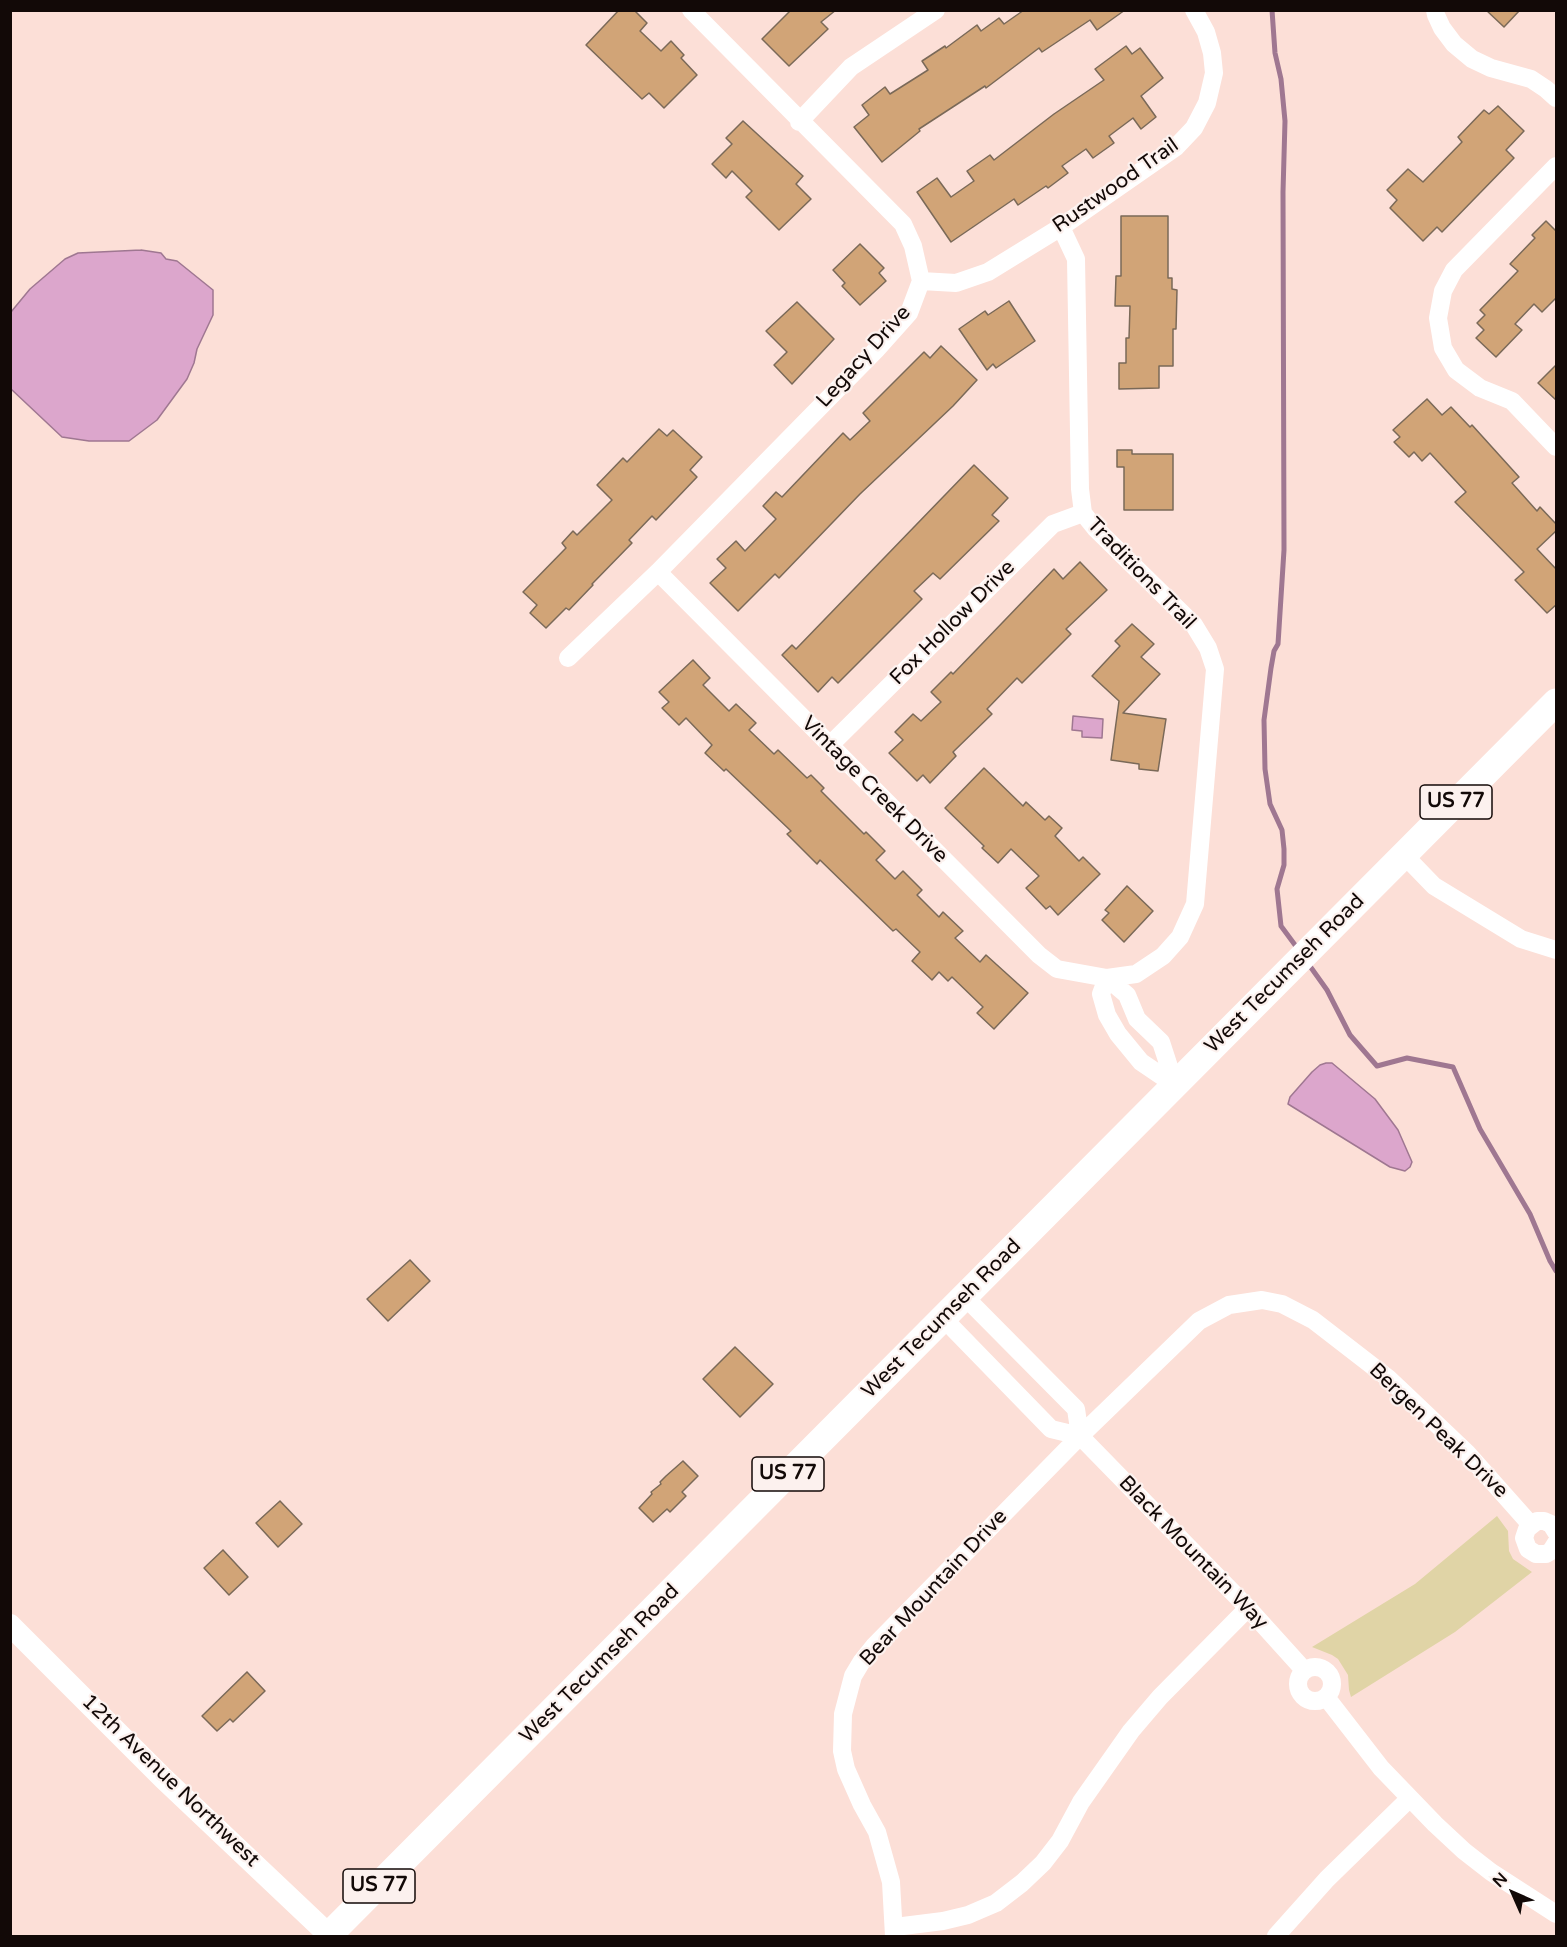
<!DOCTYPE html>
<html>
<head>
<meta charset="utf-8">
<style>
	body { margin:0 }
	#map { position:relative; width:1567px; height:1947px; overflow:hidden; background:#fcdfd7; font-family:"Varela Round",sans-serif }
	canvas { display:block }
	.frame { position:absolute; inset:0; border:12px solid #120907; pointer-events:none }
	.north { position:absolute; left:1483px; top:1863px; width:60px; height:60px; -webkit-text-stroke:4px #fcf1ee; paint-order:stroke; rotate:315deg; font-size:16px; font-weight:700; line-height:24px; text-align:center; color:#120907 }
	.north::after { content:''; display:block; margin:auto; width:21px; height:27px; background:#120907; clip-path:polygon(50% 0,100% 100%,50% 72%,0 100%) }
</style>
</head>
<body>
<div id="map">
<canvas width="1567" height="1947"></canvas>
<div class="frame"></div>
<div class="north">N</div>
</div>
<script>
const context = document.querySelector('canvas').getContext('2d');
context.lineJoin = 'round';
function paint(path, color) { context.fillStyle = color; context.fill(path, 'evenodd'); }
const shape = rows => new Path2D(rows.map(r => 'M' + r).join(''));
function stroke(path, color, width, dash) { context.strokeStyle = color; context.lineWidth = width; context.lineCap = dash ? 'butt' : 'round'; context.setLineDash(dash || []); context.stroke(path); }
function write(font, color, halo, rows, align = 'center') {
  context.font = font + ' "Varela Round",sans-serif'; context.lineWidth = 4.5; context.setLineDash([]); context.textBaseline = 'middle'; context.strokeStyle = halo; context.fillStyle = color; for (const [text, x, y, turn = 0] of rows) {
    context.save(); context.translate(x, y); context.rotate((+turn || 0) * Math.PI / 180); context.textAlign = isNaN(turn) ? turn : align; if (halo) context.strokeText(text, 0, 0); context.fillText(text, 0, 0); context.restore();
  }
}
paint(shape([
	[1497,1516,1508,1531,1509,1551,1513,1559,1532,1572,1455,1632,1351,1697,1349,1690,1348,1675,1338,1659,1332,1655,1312,1647,1415,1584]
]), '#e0d4a6');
const water = shape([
	[141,250,161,253,166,259,177,261,213,290,213,315,197,349,194,363,187,379,157,420,129,441,89,441,62,437,11,389,11,312,30,289,65,259,78,253,141,250],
	[1073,716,1103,719,1102,738,1082,737,1082,731,1072,730,1073,716],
	[1326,1063,1332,1063,1375,1099,1398,1130,1412,1162,1410,1167,1405,1171,1390,1167,1288,1104,1290,1097,1312,1072,1320,1065,1326,1063]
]);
paint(water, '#dca6cc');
stroke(water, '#9f7791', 1.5);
stroke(shape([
	[1272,10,1275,53,1281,79,1285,121,1283,192,1284,550,1278,644,1274,651,1271,668,1264,720,1265,769,1270,804,1282,830,1284,849,1284,865,1277,889,1281,926,1298,949],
	[1307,962,1327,990,1350,1035,1377,1066,1407,1058,1453,1067,1480,1129,1530,1214,1550,1261,1556,1271]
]), '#9f7791', 5);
const building = shape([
	[619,10,634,10,647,23,640,31,661,51,671,41,684,55,681,58,697,75,664,108,649,93,642,99,586,45,619,10],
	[791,10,836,10,821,22,828,29,789,66,762,39,791,10],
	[1024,10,1125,10,1097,30,1090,20,1042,52,1039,48,986,88,985,86,919,129,920,131,882,162,854,127,869,115,862,105,885,87,890,94,928,70,922,61,945,46,946,48,977,25,981,31,999,18,1004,24,1024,10],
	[1486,10,1520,10,1504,27,1486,10],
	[1126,46,1132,54,1140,48,1163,78,1141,96,1156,117,1141,129,1133,118,1109,136,1114,143,1093,158,1086,149,1062,166,1068,173,1048,188,1046,186,1018,205,1014,199,951,242,917,192,937,178,951,197,974,181,967,171,990,155,994,160,1054,114,1104,80,1095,69,1126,46],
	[1498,106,1524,131,1506,150,1514,158,1442,232,1437,227,1423,241,1390,208,1397,200,1387,190,1408,169,1423,182,1462,142,1458,137,1484,110,1489,114,1498,106],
	[743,121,803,176,796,184,811,199,779,230,746,197,752,191,732,171,726,178,712,164,732,144,726,138,743,121],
	[1121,216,1168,216,1168,278,1172,278,1172,289,1177,290,1176,329,1173,329,1173,366,1159,366,1159,388,1119,389,1119,363,1126,363,1126,338,1129,338,1130,306,1115,306,1116,276,1121,276,1121,216],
	[1546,221,1557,232,1557,297,1542,312,1534,304,1515,324,1522,330,1496,357,1476,338,1484,330,1477,323,1485,315,1480,310,1518,271,1510,264,1535,238,1532,235,1546,221],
	[860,244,884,268,879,273,886,281,860,305,842,286,845,283,833,270,860,244],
	[1009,301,1035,341,996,368,993,364,987,370,959,329,985,311,988,315,1009,301],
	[797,302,834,339,792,384,774,365,787,352,766,331,797,302],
	[941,346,977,380,953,406,860,494,779,578,775,574,738,611,710,583,726,568,717,559,736,541,745,551,776,519,763,506,776,492,782,497,843,433,850,440,870,421,863,413,924,352,930,358,941,346],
	[1557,364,1557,401,1538,383,1557,364],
	[1427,399,1442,415,1451,407,1470,427,1472,425,1519,477,1512,483,1537,511,1540,507,1557,525,1557,530,1537,549,1557,570,1557,604,1547,613,1515,580,1524,572,1455,502,1466,492,1430,453,1422,461,1414,452,1409,457,1394,442,1400,437,1393,430,1427,399],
	[659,429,667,436,673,430,702,457,690,470,697,477,656,520,652,516,629,540,632,543,592,584,593,585,569,610,566,608,546,628,530,613,537,605,523,592,566,548,562,543,573,531,577,535,612,500,597,485,623,458,627,462,659,429],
	[1117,450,1132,450,1132,454,1173,454,1173,510,1124,510,1124,467,1117,467,1117,450],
	[974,465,1008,498,992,515,999,521,940,579,933,573,914,591,922,599,838,683,832,677,818,692,782,655,792,645,796,649,974,465],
	[1080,562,1107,590,1066,629,1071,634,1022,683,1017,678,987,709,992,714,953,752,956,756,930,783,923,775,917,781,889,753,903,740,895,732,913,714,921,721,941,702,931,692,951,672,953,674,1054,569,1063,579,1080,562],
	[1132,624,1154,644,1141,657,1160,674,1123,713,1166,719,1158,771,1139,769,1139,764,1111,760,1119,701,1092,676,1120,646,1115,641,1132,624],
	[693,660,710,678,703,685,729,711,736,704,756,723,749,730,774,754,778,750,807,778,811,775,824,788,821,791,864,834,866,832,885,851,876,860,895,879,903,871,922,890,917,895,939,917,943,912,963,931,955,938,980,962,986,955,1028,993,994,1029,977,1013,983,1007,952,977,948,981,939,972,932,980,912,961,920,952,896,929,893,931,820,860,817,864,787,834,791,831,726,769,724,771,705,753,712,745,686,718,679,725,662,708,669,702,659,692,693,660],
	[984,768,1023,806,1026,802,1045,820,1049,816,1062,828,1055,836,1079,861,1083,857,1100,874,1058,915,1050,906,1046,909,1026,888,1039,876,1011,849,998,863,982,848,984,846,945,808,984,768],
	[1127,886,1153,911,1124,942,1102,920,1109,913,1105,910,1127,886],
	[410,1260,430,1281,388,1321,367,1299,410,1260],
	[735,1347,773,1384,740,1417,703,1379,735,1347],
	[683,1461,698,1476,682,1492,686,1496,670,1512,667,1509,653,1522,639,1508,652,1494,651,1492,661,1484,660,1482,666,1476,683,1461],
	[280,1501,302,1524,278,1547,256,1523,280,1501],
	[223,1550,248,1577,229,1595,204,1568,223,1550],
	[247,1672,265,1691,233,1722,230,1719,217,1731,202,1716,247,1672]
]);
paint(building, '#d1a477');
stroke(building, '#7a6958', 1.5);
stroke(shape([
	[1435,10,1436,15,1442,28,1454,44,1472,59,1491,68,1531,79,1546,89,1556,98],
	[799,122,851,67,936,10],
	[1556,166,1454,270,1443,291,1438,318,1443,348,1456,370,1480,388,1512,401,1556,447],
	[921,281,956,283,988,272,1061,227,1176,147,1194,128,1207,103,1214,73,1212,53,1206,32,1194,10],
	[658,572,1039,955,1057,969,1107,978,1136,974,1163,956,1180,937,1195,904,1215,669,1208,648,1194,625,1095,528,1083,513,1080,489,1076,259,1061,227],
	[568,658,658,572,876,350,909,313,921,281,913,246,903,224,691,10],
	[830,745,1053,524,1083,513],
	[1404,855,1434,886,1521,939,1556,950],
	[1107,978,1127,995,1137,1019,1161,1042,1175,1085,1141,1062,1118,1034,1107,1015,1101,994,1107,978],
	[965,1297,1076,1409,1080,1436],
	[943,1318,1051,1429,1080,1436,1248,1608,1304,1670],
	[1556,1532,1551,1524,1544,1521,1537,1521,1527,1529,1524,1538,1528,1549,1536,1554,1546,1554,1551,1551,1556,1543],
	'1298 1684a17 17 0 1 1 34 0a17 17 0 1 1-34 0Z',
	[1326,1697,1381,1768,1435,1824,1464,1851,1491,1872,1556,1914],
	[895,1927,943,1921,968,1915,996,1903,1022,1883,1043,1863,1060,1841,1081,1802,1131,1731,1160,1697,1248,1608],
	[894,1936,891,1882,877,1832,862,1805,846,1769,842,1751,843,1714,853,1676,862,1661,874,1646,1080,1436,1199,1321,1229,1305,1262,1300,1282,1304,1313,1320,1388,1378,1405,1394,1467,1453,1531,1525],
	[1276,1936,1327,1879,1410,1798]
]), '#fff', 18);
stroke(shape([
	[10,1625,163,1778,330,1936]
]), '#fff', 22);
stroke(shape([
	[328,1936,1556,702]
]), '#fff', 27);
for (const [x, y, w] of [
	[1456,802,72],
	[788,1474,72],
	[379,1886,72]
]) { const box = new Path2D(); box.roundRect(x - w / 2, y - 17, w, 34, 4.5); context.fillStyle = '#fcf1ee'; context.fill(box); stroke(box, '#120907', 1.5); }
write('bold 20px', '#120907', null, [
	["US 77",1456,802],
	["US 77",788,1474],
	["US 77",379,1886]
]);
write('21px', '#120907', '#fcf1ee', [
	["Rustwood Trail",1116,186,-35],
	["Legacy Drive",864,357,-48],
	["Traditions Trail",1141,574,46],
	["Fox Hollow Drive",953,623,-45],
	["Vintage Creek Drive",874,790,45],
	["West Tecumseh Road",1285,974,-45],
	["West Tecumseh Road",942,1319,-45],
	["Bergen Peak Drive",1438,1431,44],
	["Black Mountain Way",1193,1553,46],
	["Bear Mountain Drive",934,1588,-47],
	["West Tecumseh Road",600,1664,-45],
	["12th Avenue Northwest",170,1781,44]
]);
</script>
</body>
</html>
